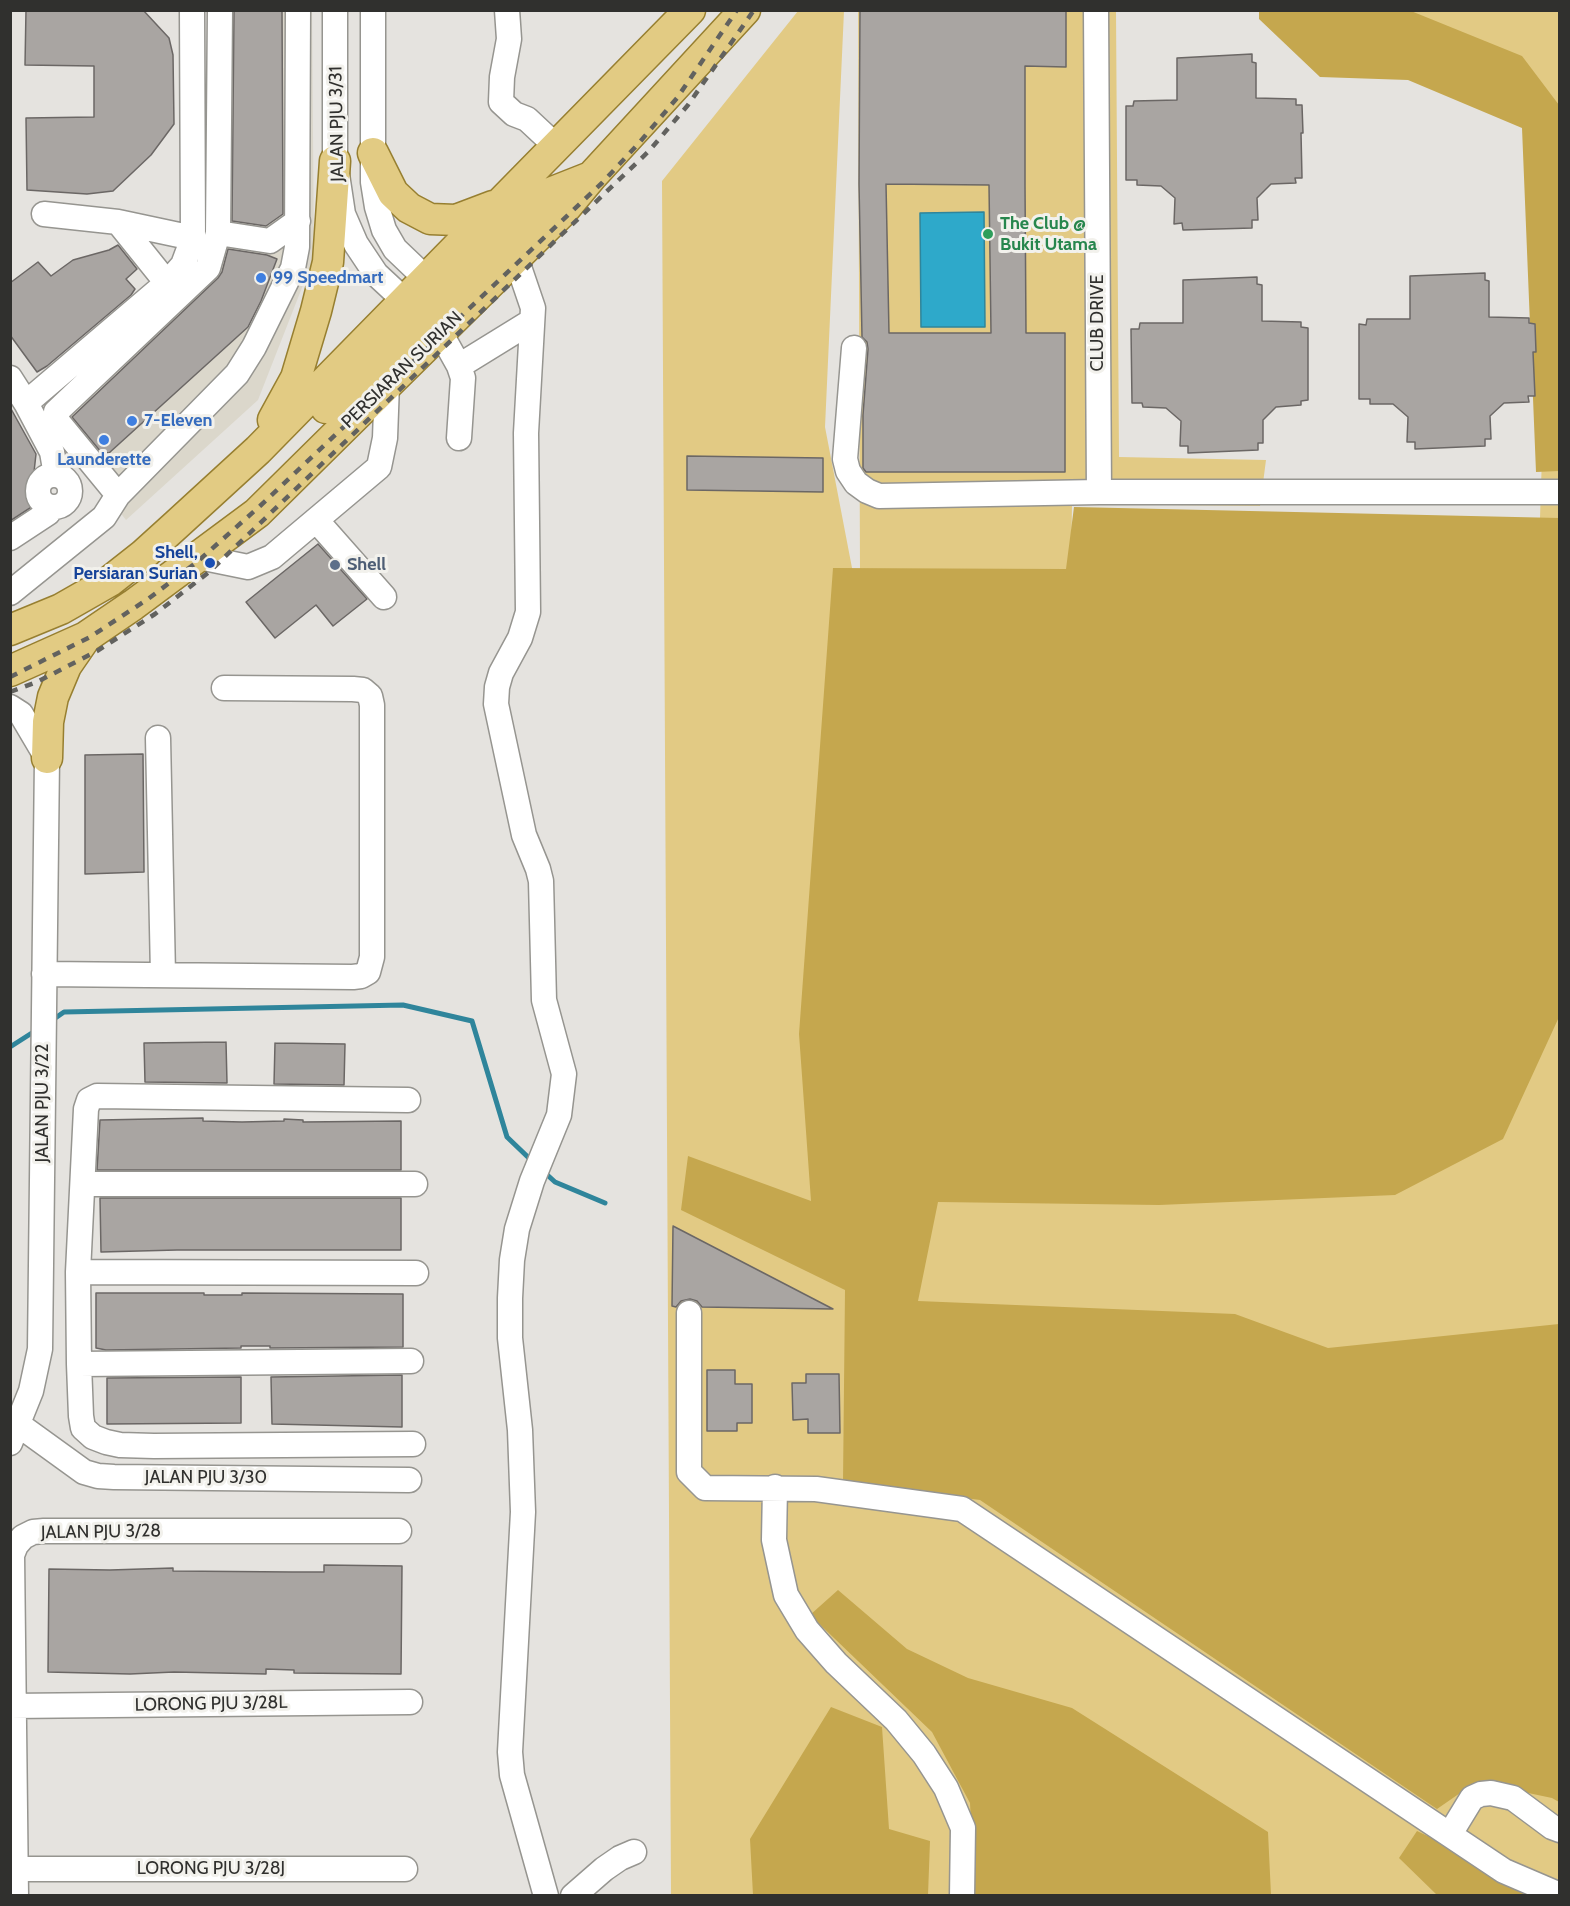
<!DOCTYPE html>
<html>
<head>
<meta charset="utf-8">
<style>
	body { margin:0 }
	#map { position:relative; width:1570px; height:1906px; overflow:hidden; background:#e5e3df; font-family:Cabin,sans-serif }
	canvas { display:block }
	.frame { position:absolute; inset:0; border:12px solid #30302e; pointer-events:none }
</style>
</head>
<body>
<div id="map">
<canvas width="1570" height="1906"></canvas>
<div class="frame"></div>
</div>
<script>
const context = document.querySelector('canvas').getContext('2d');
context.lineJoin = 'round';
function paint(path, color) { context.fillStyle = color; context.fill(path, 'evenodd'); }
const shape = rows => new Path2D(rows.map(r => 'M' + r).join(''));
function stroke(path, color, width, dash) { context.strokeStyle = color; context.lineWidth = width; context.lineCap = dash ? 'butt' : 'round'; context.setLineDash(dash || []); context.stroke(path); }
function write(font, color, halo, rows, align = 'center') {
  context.font = font + ' Cabin,sans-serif'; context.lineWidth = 6; context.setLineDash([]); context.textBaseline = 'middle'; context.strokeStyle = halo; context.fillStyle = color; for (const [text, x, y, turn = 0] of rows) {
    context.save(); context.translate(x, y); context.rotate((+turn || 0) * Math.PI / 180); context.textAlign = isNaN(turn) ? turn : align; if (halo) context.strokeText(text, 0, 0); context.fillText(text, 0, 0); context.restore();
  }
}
paint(shape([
	[214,11,312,11,314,257,258,400,126,520,45,415,201,270,214,224]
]), '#dbd7cb');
paint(shape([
	[798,11,844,11,825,427,857,594,1540,518,1553,111,1322,11,1559,11,1559,1895,671,1895,662,181],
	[858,11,1116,11,1119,457,1266,460,1260,506,1072,504,1071,571,860,572]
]), '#e2ca84');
paint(shape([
	[1259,11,1411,11,1522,56,1559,105,1559,471,1536,472,1522,128,1408,80,1320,77,1259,19],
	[1074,507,1559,518,1559,1017,1503,1139,1395,1195,1159,1205,938,1202,918,1301,1235,1314,1328,1348,1559,1324,1559,1802,1552,1798,1476,1782,1437,1809,980,1500,843,1482,845,1290,681,1210,688,1156,811,1201,799,1034,833,568,1066,569],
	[838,1590,907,1649,968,1678,1072,1708,1268,1832,1271,1895,975,1895,970,1803,932,1732,810,1615],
	[831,1707,882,1727,889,1829,930,1841,928,1895,753,1895,750,1839],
	[1417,1831,1553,1895,1437,1895,1399,1858]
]), '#c5a74e');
const water = shape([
	[984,212,985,327,921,327,920,213,984,212]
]);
paint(water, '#2ea9ca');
stroke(water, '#2f859b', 1.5);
stroke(shape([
	[51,1021,64,1012,403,1005,472,1021,507,1137,532,1161],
	[10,1047,35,1031],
	[543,1171,555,1182,605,1203]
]), '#2f859b', 5);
const building = shape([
	[26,10,143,10,169,38,173,55,174,124,151,155,113,191,87,194,27,190,26,118,94,117,94,66,25,65,26,10],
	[234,10,282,10,283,214,266,226,232,221,234,10],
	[860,10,1066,10,1066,67,1025,66,1025,185,1026,333,1065,333,1065,472,866,472,863,468,863,415,868,349,867,342,862,337,859,184,860,10],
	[886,184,989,185,991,333,889,333,886,184],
	[1252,54,1252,62,1256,63,1256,98,1296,99,1296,105,1302,105,1303,133,1301,133,1302,178,1295,178,1296,183,1271,184,1257,198,1258,220,1252,220,1252,228,1183,230,1182,223,1174,224,1175,198,1161,186,1137,185,1137,180,1126,180,1126,106,1133,106,1134,101,1177,100,1177,58,1252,54],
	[118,245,137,269,126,279,135,289,131,295,47,366,37,372,10,335,10,283,38,262,51,276,73,260,109,250,118,245],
	[228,249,267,255,277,259,261,301,248,327,109,453,101,452,72,417,218,278,222,272,228,249],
	[1485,273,1485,280,1489,281,1489,317,1529,318,1529,323,1535,324,1536,352,1533,352,1535,396,1528,396,1529,402,1504,403,1490,416,1491,439,1485,439,1485,446,1415,449,1415,442,1407,442,1408,417,1393,404,1370,404,1370,399,1359,399,1359,324,1366,325,1367,319,1410,319,1410,276,1485,273],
	[1257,277,1257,284,1262,285,1262,321,1301,322,1301,327,1308,328,1308,400,1301,401,1301,405,1276,407,1263,420,1263,443,1258,443,1258,450,1188,453,1188,446,1180,446,1181,421,1166,408,1143,407,1142,403,1132,403,1131,329,1139,329,1140,323,1183,323,1183,280,1257,277],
	[10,407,36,454,30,508,10,521,10,407],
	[687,456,823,458,823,492,687,490,687,456],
	[318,544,367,599,333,626,316,605,275,638,246,602,318,544],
	[143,754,144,872,85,874,85,755,143,754],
	[226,1042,227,1083,145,1082,144,1043,226,1042],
	[275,1043,345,1044,344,1085,274,1084,275,1043],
	[203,1118,203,1121,242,1122,284,1121,284,1119,303,1120,303,1122,401,1121,401,1170,97,1170,100,1120,203,1118],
	[100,1198,401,1198,401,1250,177,1250,101,1252,100,1198],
	[673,1226,833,1309,702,1307,697,1301,690,1299,681,1301,676,1307,672,1306,673,1226],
	[96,1293,204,1293,204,1295,242,1295,242,1293,403,1294,403,1347,270,1348,270,1346,241,1346,241,1348,106,1350,96,1348,96,1293],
	[707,1370,735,1370,735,1384,752,1384,752,1423,737,1423,737,1431,707,1431,707,1370],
	[806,1374,839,1374,840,1433,808,1433,808,1419,793,1420,792,1383,806,1383,806,1374],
	[402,1375,402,1427,272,1424,271,1377,402,1375],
	[241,1377,241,1423,107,1424,107,1378,241,1377],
	[324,1565,402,1566,401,1674,294,1673,294,1670,266,1669,266,1674,174,1672,130,1674,48,1672,49,1569,110,1570,173,1568,173,1571,292,1572,324,1572,324,1565]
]);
paint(building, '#a9a5a2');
stroke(building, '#6b6765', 1.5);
const minor = shape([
	[335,10,335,161,343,214,356,244,376,274,418,313],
	[373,10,373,182,377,207,384,230,395,249,439,291],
	[507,10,509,39,502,77,501,102,514,114,527,119,557,147],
	[1096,10,1099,492],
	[44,214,118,222,193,238],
	[118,222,167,283],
	[218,233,270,241,298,221],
	[516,258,533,308,526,433,528,612,520,638,501,673,497,687,496,704,524,835,538,869,541,881,544,1000,564,1074,559,1115,532,1181,517,1229,512,1260,510,1298,510,1338,520,1430,523,1512,510,1752,512,1775,546,1896],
	[440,332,459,366,463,378,459,438],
	[854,348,845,459,848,471,856,483,867,491,879,496,1099,492,1560,492],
	[459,366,532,321],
	[10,378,26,403],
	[56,475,52,452,26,403,167,283,183,265,193,238,192,10],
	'38 491a16 16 0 1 1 32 0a16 16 0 1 1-32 0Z',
	[118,495,58,422,56,412,208,268,218,233,220,10],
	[316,520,384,597],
	[10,538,48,513,52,507],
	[199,557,248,567,272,557,379,467,385,438,387,384],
	[10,593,104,517,118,495,237,374,254,347,293,268,297,247,298,10],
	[10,707,21,714,47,758,40,1349,31,1391,10,1443],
	[158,738,163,975],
	[44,974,353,977,361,976,368,972,372,957,372,705,370,696,363,690,353,689,224,688],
	[408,1100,97,1096,89,1100,86,1109,78,1272,79,1364,81,1416,83,1428,93,1437,106,1442,120,1445,154,1446,413,1444],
	[83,1184,415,1184],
	[78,1272,416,1273],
	[689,1313,689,1472,705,1488,816,1489,962,1509,1504,1871,1560,1895],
	[79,1364,411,1361],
	[19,1425,84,1472,98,1476,114,1477,409,1480],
	[775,1487,774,1540,786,1595,807,1630,836,1663,896,1720,924,1754,946,1788,963,1828,962,1896],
	[10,1706,410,1702],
	[1450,1834,1472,1798,1481,1794,1491,1793,1513,1798,1552,1827,1560,1830],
	[10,1869,405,1869],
	[16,1896,12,1555,16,1545,23,1537,33,1532,44,1531,399,1531],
	[573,1896,604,1869,620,1858,634,1852]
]);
const major = shape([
	[373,153,393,193,409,208,430,219,456,220,493,206],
	[326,408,550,193,588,178],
	[273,420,296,378,316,311,328,262,335,161],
	[10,630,61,609,110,581,143,555,175,526,258,450,690,10],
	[10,671,86,637,133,605,257,513,563,211,593,175,745,10],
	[47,758,48,722,53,697,66,666,86,637]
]);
stroke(minor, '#969590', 27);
stroke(major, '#977f30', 33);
stroke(minor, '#fff', 24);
stroke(major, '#e2cb83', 30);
stroke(shape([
	[10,677,90,637,148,599,197,562,260,506,602,183,639,143,677,98,737,10],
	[10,692,37,682,97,651,155,614,209,572,649,151,688,105,754,10]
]), '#62625f', 4.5, [8, 8]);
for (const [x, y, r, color] of [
	[988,234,6,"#2e9e5b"],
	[261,278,6,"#3f7fe0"],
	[132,421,6,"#3f7fe0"],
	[104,440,6,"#3f7fe0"],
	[210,563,6,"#1a4fb4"],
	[335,565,6,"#5c6f8a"]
]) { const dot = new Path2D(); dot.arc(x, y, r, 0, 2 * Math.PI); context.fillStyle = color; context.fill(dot); stroke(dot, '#f2f1ec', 2); }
write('18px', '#30302e', '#f2f1ec', [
	["JALAN PJU 3/31",337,124,-91],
	["CLUB DRIVE",1098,323,-90],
	["PERSIARAN SURIAN",402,370,-44],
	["JALAN PJU 3/22",43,1103,-90],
	["JALAN PJU 3/30",206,1478],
	["JALAN PJU 3/28",101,1532,-1],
	["LORONG PJU 3/28L",211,1704,-1],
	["LORONG PJU 3/28J",211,1869]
]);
write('bold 18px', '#27864d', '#f2f1ec', [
	["The Club @",1000,224],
	["Bukit Utama",1000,245]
], 'left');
write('bold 18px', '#366cbe', '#f2f1ec', [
	["99 Speedmart",273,278],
	["7-Eleven",144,421],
	["Launderette",104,460,"center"]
], 'left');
write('bold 18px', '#164399', '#f2f1ec', [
	["Shell,",198,553],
	["Persiaran Surian",198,574]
], 'right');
write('bold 18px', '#4e5e75', '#f2f1ec', [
	["Shell",347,565]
], 'left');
</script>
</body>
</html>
